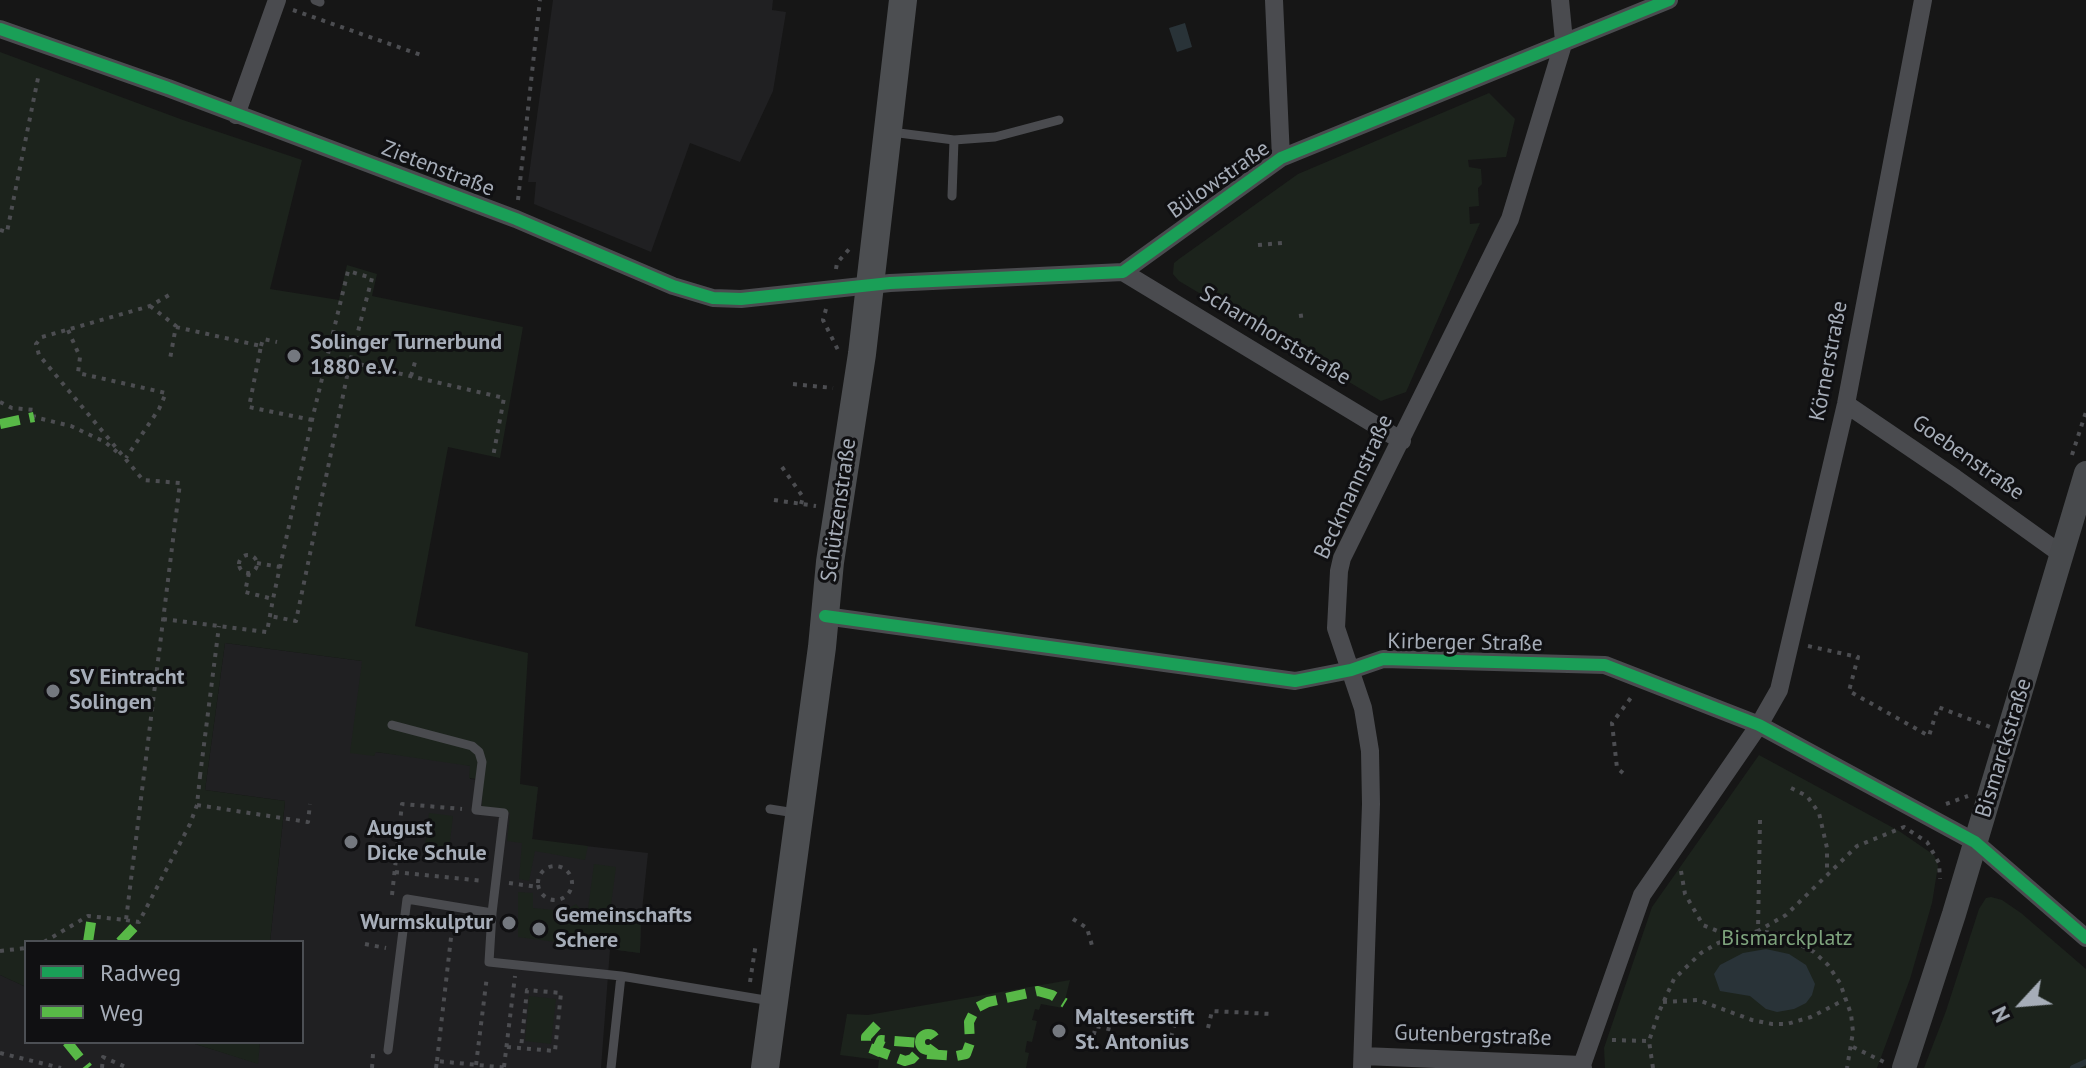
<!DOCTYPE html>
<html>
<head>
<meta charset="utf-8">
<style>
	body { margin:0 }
	#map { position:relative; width:2086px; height:1068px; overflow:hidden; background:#161616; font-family:"PT Sans",sans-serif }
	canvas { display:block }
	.legend { position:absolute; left:24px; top:940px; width:280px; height:104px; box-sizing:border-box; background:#101012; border:2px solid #4c4f54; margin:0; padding:10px 14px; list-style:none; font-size:24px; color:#a6adb8 }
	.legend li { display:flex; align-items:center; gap:16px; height:40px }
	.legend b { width:40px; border:2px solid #4c4f54 }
	.north { position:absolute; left:1982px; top:964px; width:80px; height:80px; -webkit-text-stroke:6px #101012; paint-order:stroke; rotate:244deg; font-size:22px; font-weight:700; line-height:32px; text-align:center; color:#a6adb8 }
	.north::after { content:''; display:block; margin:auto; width:28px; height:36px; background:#a6adb8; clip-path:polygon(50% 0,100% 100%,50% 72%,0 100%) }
</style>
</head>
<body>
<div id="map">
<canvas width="2086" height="1068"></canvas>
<ul class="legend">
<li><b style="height:10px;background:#1a9f57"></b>Radweg</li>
<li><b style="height:10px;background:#58b947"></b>Weg</li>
</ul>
<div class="north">N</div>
</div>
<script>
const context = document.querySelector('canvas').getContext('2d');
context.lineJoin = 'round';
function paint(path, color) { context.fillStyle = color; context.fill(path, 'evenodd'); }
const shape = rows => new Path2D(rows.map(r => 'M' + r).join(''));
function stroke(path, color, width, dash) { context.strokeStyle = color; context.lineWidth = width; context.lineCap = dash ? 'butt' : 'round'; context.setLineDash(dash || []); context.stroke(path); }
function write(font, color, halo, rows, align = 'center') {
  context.font = font + ' "PT Sans",sans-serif'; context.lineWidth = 6; context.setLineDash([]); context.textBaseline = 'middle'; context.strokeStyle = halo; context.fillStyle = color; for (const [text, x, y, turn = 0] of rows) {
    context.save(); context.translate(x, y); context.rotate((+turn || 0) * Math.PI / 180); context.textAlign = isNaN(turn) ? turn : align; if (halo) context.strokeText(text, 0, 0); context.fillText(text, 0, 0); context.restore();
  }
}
paint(shape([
	[553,0,773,0,772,10,786,12,773,91,740,162,690,143,651,252,534,204,536,182,528,182],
	[225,643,362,661,374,756,375,752,452,761,471,766,470,779,538,787,532,840,648,853,641,920,640,953,610,949,601,1068,0,1068,0,975,26,987,26,1042,189,1042,257,1063,260,1042,302,1042,302,942,270,942,285,801,205,790]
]), '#202022');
paint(shape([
	[0,52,183,120,302,160,270,289,339,300,347,265,377,274,372,296,523,327,500,458,448,447,415,626,528,653,520,784,538,787,532,839,588,846,585,860,535,851,529,881,519,879,522,843,507,841,510,813,482,806,483,780,469,778,470,766,376,752,374,756,350,753,362,661,225,643,205,790,285,801,270,942,26,942,26,987,0,975],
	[1489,93,1515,119,1506,157,1468,160,1469,167,1481,169,1482,184,1478,188,1479,206,1469,207,1470,224,1480,223,1406,392,1381,401,1179,281,1173,274,1174,263,1179,259,1298,174],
	[1759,755,1899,831,1934,855,1938,866,1932,903,1910,979,1877,1068,1605,1068,1604,1048,1652,907],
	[429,813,453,816,448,859,424,856],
	[594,864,616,867,610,912,588,909],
	[518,892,533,893,533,908,564,911,576,904,584,913,641,920,640,953,518,937],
	[1991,897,2002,900,2021,913,2086,969,2086,1068,1924,1068,1946,1011,1979,909,1986,898],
	[1070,980,1063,1008,1041,1004,1039,1010,1035,1009,1032,1020,1037,1021,1032,1042,1027,1041,1025,1052,1029,1053,1026,1068,878,1068,879,1060,840,1055,847,1014,868,1015],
	[529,996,556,999,551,1044,525,1041],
	[189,1042,260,1042,258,1064]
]), '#1c231c');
paint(shape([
	[1185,23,1192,47,1177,52,1169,28],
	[1766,949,1789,954,1806,965,1815,984,1812,995,1806,1003,1794,1009,1777,1012,1766,1009,1750,996,1720,991,1714,974,1720,965,1743,953]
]), '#293338');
stroke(shape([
	[2073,1068,2086,1062]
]), '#293338', 6);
stroke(shape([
	[293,10,421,55],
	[518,200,540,0],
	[0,230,7,232,38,78],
	[1258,245,1282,243],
	[836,269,837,263,851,247],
	[150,306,176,326,170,359],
	[826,309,823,320,839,352],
	[1299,316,1306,315],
	[176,327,261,346,249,407,312,420],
	[68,330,80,357,78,373,166,393,159,409,126,458],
	[261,346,263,339,277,342],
	[350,362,504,398,493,457],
	[411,376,415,362],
	[793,384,833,388],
	[0,402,12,408,34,410,34,417,71,426,105,442,117,452],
	[2072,455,2086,412],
	[782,467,803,497,801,504],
	[774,500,816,506],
	'239 564a9 9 0 1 1 18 0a9 9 0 1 1-18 0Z',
	[257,563,280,567],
	[249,573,245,592,273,599],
	[163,619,267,632,273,599,312,420,348,271,372,278,350,362,296,621,270,616],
	[1808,646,1858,657,1849,691,1929,736,1938,707,1990,727],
	[1623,773,1617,768,1612,723,1633,695],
	[200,776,219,626],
	[1791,788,1807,796,1819,813,1827,848,1827,873],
	[1946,804,1968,796],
	[197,805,308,822,310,804],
	[1760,820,1758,931,1786,915,1857,846,1904,827,1927,842,1939,863,1940,879],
	'538 883a17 17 0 1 1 34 0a17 17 0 1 1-34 0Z',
	[1681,871,1685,894,1703,925,1732,937],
	[395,872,484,881],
	[509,883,538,887],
	[392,895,402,804,462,809],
	[1073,919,1087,928,1093,949],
	[126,920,139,922,190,824,197,805,200,776,207,776],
	[44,942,88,916,126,920,180,483,143,480,39,355,36,344,42,337,150,306,169,295],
	[365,944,386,948],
	[0,951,26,948],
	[750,982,756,943],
	[1663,1002,1698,1000,1752,1020,1772,1024,1787,1024,1811,1017,1846,999],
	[1208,1028,1212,1011,1271,1014],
	[1171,1037,1175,1023],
	[1612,1040,1649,1041],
	[507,1047,555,1051,561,993,527,990,521,1048],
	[1085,1047,1090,1049,1096,1026,1112,1030],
	[1853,1047,1884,1062],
	[0,1053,61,1068],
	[437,1061,453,920],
	[476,1065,487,976],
	[504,1067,515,976],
	[102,1068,103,1057,128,1068],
	[372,1068,373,1054],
	[436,1068,437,1061,509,1068],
	[1653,1068,1649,1041,1659,1012,1674,979,1701,953,1718,943,1758,931,1779,934,1814,952,1828,965,1840,983,1851,1014,1853,1032,1847,1068]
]), '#4c4d51', 4, [4, 6]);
stroke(shape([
	[315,0,320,2],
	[891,132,954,140,995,137,1059,120],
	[952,196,954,140],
	[392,725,472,746,479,752,482,762,476,810,504,813,492,913],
	[770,809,795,813],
	[388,1050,407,899,492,913,489,962,621,976],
	[611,1068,621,976,771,1001]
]), '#4a4b4f', 9);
stroke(shape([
	[1274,0,1281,158],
	[0,29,168,88,516,219,673,286,713,298,741,299,890,283,1123,272,1281,158,1669,0],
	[236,115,277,0],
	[1123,272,1402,441],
	[1846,404,1955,478,2061,554],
	[825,616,1295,681,1351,670,1383,659,1605,665,1759,725,1975,842,2086,938],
	[1363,1056,1582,1065],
	[1362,1068,1371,804,1370,751,1363,708,1336,628,1339,571,1342,558,1510,219,1564,41,1560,0],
	[1583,1068,1582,1065,1642,895,1759,725,1779,690,1846,404,1923,0]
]), '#4a4b4f', 18);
stroke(shape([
	[1904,1068,1954,914,2086,473]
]), '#484a4d', 24);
stroke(shape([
	[765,1068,822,647,830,562,862,354,903,0]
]), '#4c4e51', 28);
stroke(shape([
	[0,424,34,417],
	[88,942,92,916],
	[120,942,139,922],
	[877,1025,866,1037,866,1046,870,1048,905,1061,912,1059,922,1048],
	'920 1042a8 8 0 1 1 16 0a8 8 0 1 1-16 0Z',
	[67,1042,88,1068],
	[927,1054,956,1056,966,1054,970,1043,969,1022,976,1008,988,1002,1038,991,1052,995,1065,1003],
	[874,1055,881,1040,921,1043]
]), '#58b947', 10, [20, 10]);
stroke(shape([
	[0,29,168,88,516,219,673,286,713,298,741,299,890,283,1123,272,1281,158,1669,0],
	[825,616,1295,681,1351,670,1383,659,1605,665,1759,725,1975,842,2086,938]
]), '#1a9f57', 12);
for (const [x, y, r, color] of [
	[294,356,8,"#74787f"],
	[53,691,8,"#74787f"],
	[351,842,8,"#74787f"],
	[509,923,8,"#74787f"],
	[539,929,8,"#74787f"],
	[1059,1031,8,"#74787f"]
]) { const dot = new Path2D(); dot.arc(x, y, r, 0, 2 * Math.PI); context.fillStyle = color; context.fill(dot); stroke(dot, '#101012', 3); }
write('22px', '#a6adb8', '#101012', [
	["Zietenstraße",438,169,21],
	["Bülowstraße",1219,180,-35],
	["Scharnhorststraße",1275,336,31],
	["Körnerstraße",1829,361,-79],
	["Goebenstraße",1968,458,35],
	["Beckmannstraße",1354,487,-65],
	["Schützenstraße",839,510,-82],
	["Kirberger Straße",1465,643,1],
	["Bismarckstraße",2004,748,-73],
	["Gutenbergstraße",1473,1036,2]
]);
write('bold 22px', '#a6adb8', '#101012', [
	["Solinger Turnerbund",310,343],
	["1880 e.V.",310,368],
	["SV Eintracht",69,678],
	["Solingen",69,703],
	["August",367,829],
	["Dicke Schule",367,854],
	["Gemeinschafts",555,916],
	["Schere",555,941],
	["Wurmskulptur",493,923,"right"],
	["Malteserstift",1075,1018],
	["St. Antonius",1075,1043]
], 'left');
write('22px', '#7ea37d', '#101012', [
	["Bismarckplatz",1787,939]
]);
</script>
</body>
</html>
